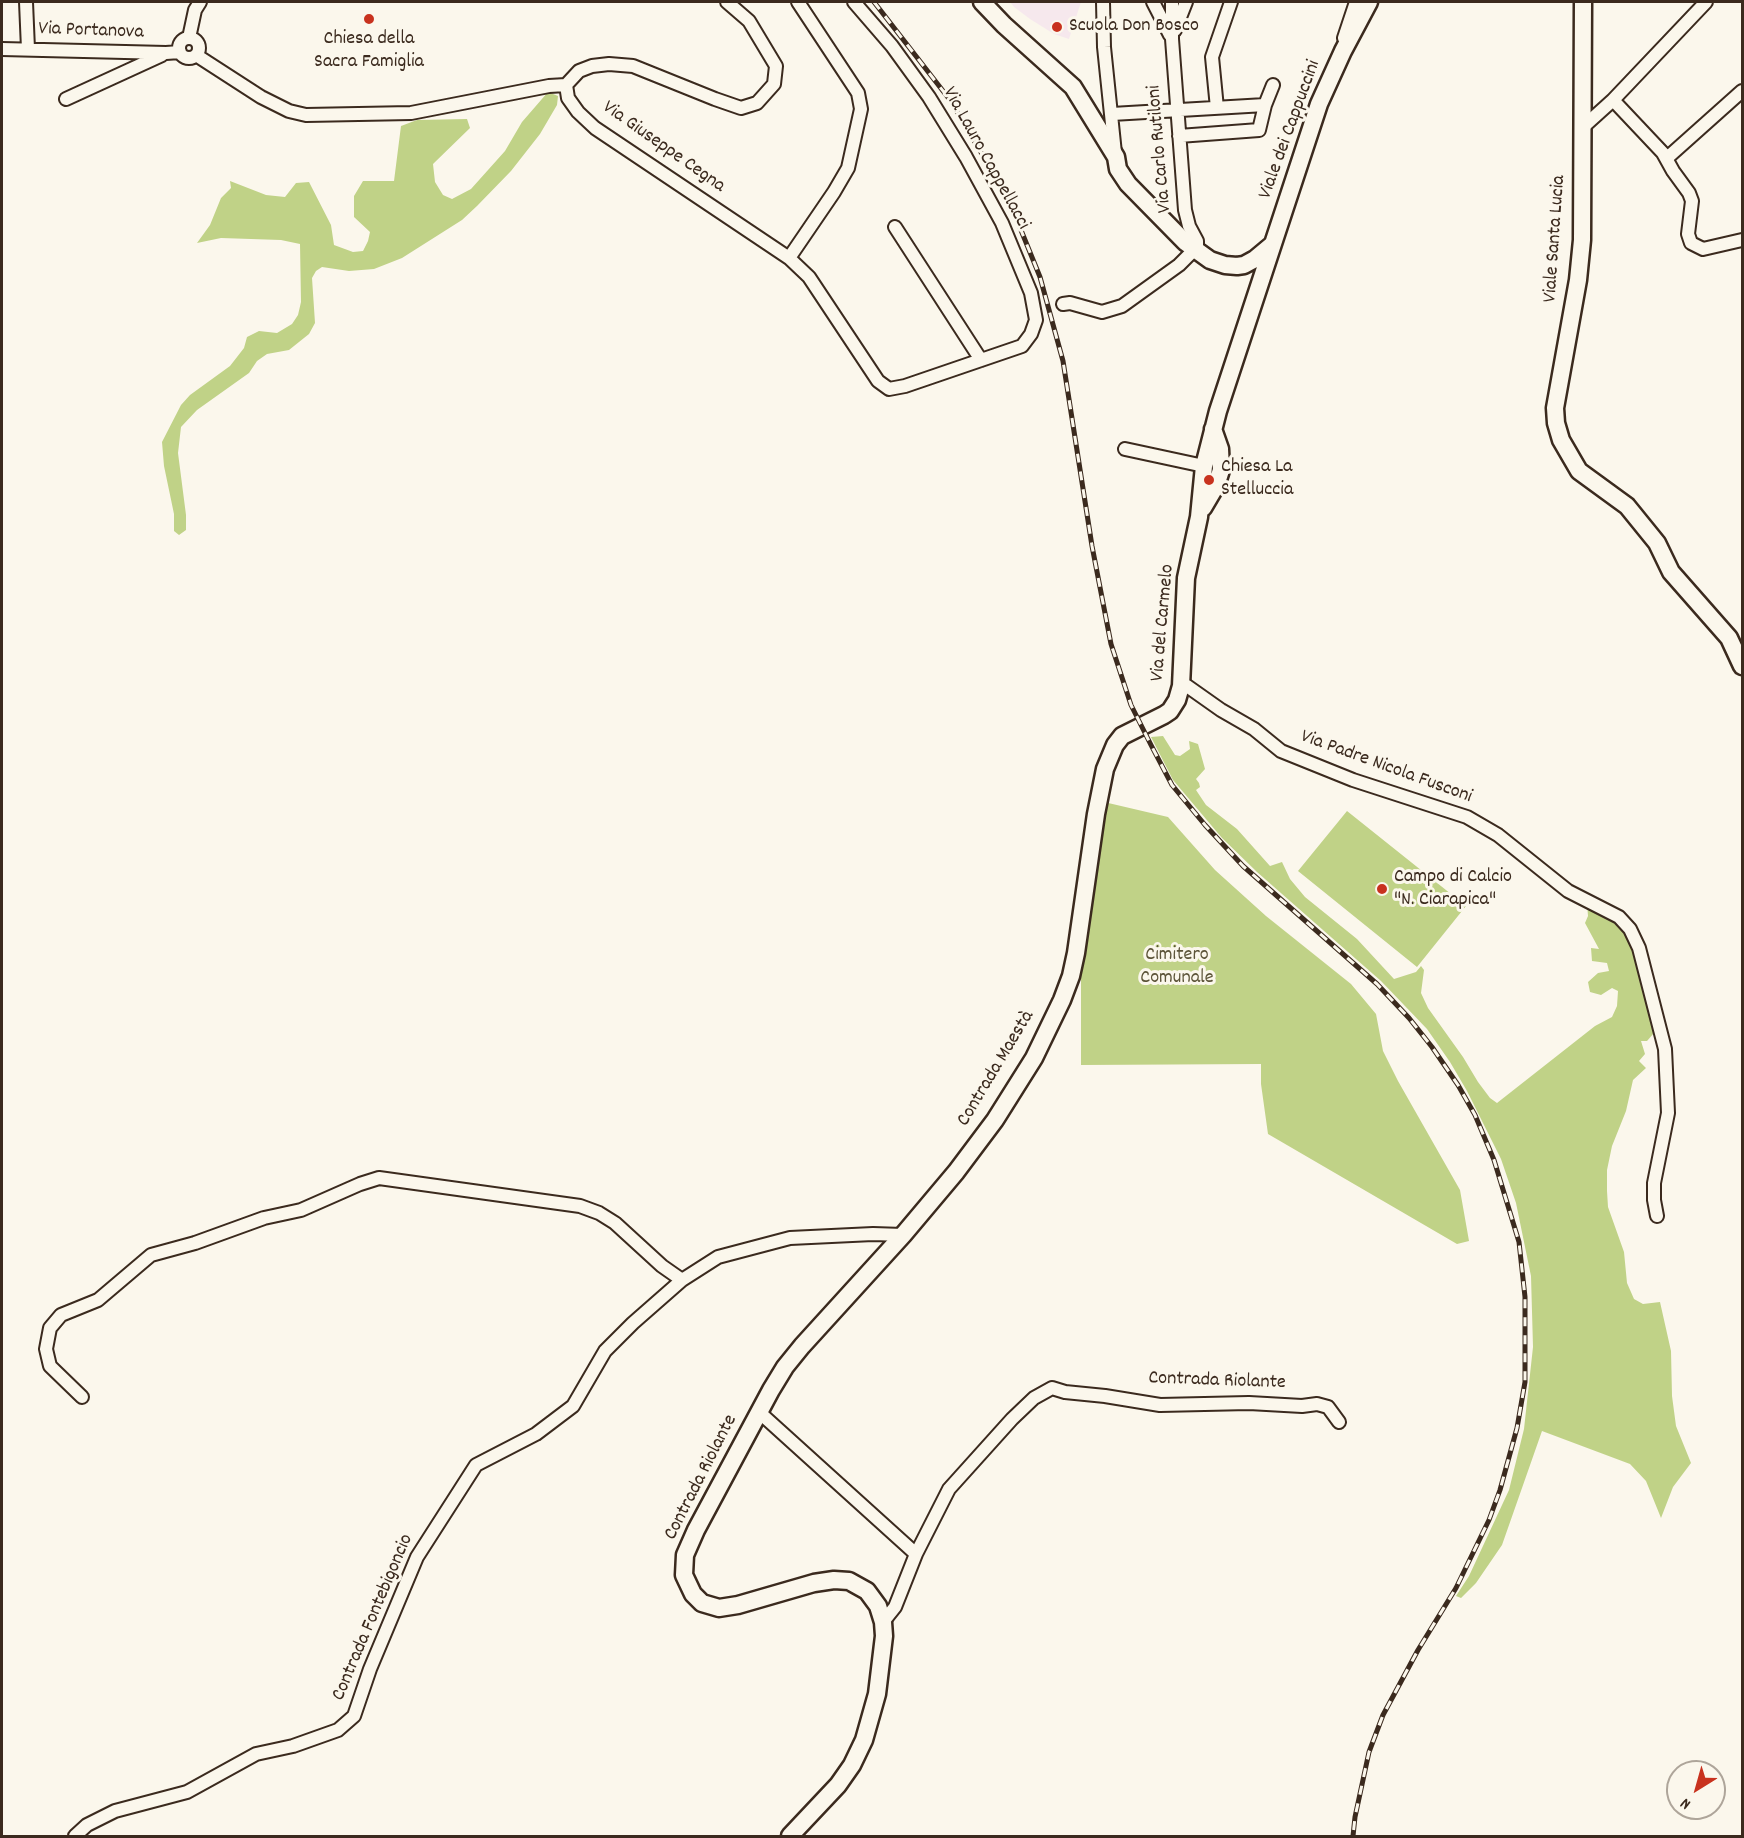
<!DOCTYPE html>
<html>
<head>
<meta charset="utf-8">
<style>
	body { margin:0 }
	#map { position:relative; width:1744px; height:1838px; overflow:hidden; background:#fbf7ec; font-family:Dekko,sans-serif }
	canvas { display:block }
	.frame { position:absolute; inset:0; border:3px solid #3b2a1e; pointer-events:none }
	.north { position:absolute; left:1666px; top:1760px; width:60px; height:60px; box-sizing:border-box; background:#fbf7ec; border:2px solid #aea59a; border-radius:50%; rotate:217deg; font-size:16px; font-weight:700; line-height:24px; text-align:center; color:#3b2a1e }
	.north::after { content:''; display:block; margin:auto; width:21px; height:27px; background:#c8321e; clip-path:polygon(50% 0,100% 100%,50% 72%,0 100%) }
</style>
</head>
<body>
<div id="map">
<canvas width="1744" height="1838"></canvas>
<div class="frame"></div>
<div class="north">N</div>
</div>
<script>
const context = document.querySelector('canvas').getContext('2d');
context.lineJoin = 'round';
function paint(path, color) { context.fillStyle = color; context.fill(path, 'evenodd'); }
const shape = rows => new Path2D(rows.map(r => 'M' + r).join(''));
function stroke(path, color, width, dash) { context.strokeStyle = color; context.lineWidth = width; context.lineCap = dash ? 'butt' : 'round'; context.setLineDash(dash || []); context.stroke(path); }
function write(font, color, halo, rows, align = 'center') {
  context.font = font + ' Dekko,sans-serif'; context.lineWidth = 6; context.setLineDash([]); context.textBaseline = 'middle'; context.strokeStyle = halo; context.fillStyle = color; for (const [text, x, y, turn = 0] of rows) {
    context.save(); context.translate(x, y); context.rotate((+turn || 0) * Math.PI / 180); context.textAlign = isNaN(turn) ? turn : align; if (halo) context.strokeText(text, 0, 0); context.fillText(text, 0, 0); context.restore();
  }
}
paint(shape([
	[1010,2,1081,2,1069,39,1054,34,1030,19,1014,7]
]), '#f6e8ed');
paint(shape([
	[548,92,558,96,557,105,540,134,511,171,477,206,462,220,402,258,374,269,349,271,322,267,316,271,312,278,315,323,309,334,289,350,267,354,257,361,249,373,197,410,181,427,178,453,186,515,186,530,179,535,174,531,174,514,164,466,162,442,181,405,190,395,230,366,244,348,247,337,259,331,277,333,292,324,298,315,301,302,300,244,281,240,221,238,197,243,210,225,221,198,231,188,230,181,266,195,285,197,296,183,309,182,331,225,334,245,353,252,363,251,368,241,370,232,354,217,354,196,363,181,394,181,401,126,417,120,467,119,470,128,433,164,435,182,443,195,452,199,471,189,505,151,522,122],
	[1163,736,1175,755,1180,756,1190,749,1189,741,1198,744,1205,769,1196,779,1199,783,1200,787,1196,790,1206,805,1237,829,1270,866,1282,862,1290,879,1305,897,1357,939,1394,979,1416,972,1421,966,1424,970,1421,993,1428,1008,1463,1057,1478,1082,1490,1098,1497,1103,1595,1026,1612,1017,1617,1006,1618,991,1612,988,1601,995,1590,992,1588,982,1598,973,1609,971,1607,963,1592,961,1591,948,1599,949,1585,923,1588,916,1587,903,1618,922,1630,939,1651,1009,1654,1033,1647,1041,1641,1041,1645,1054,1639,1061,1646,1068,1633,1080,1626,1111,1612,1146,1607,1170,1607,1191,1608,1207,1624,1252,1627,1283,1634,1299,1643,1304,1660,1302,1671,1351,1672,1396,1676,1426,1691,1463,1673,1487,1661,1518,1646,1481,1630,1464,1542,1431,1502,1545,1476,1583,1461,1598,1456,1596,1469,1576,1509,1490,1524,1429,1533,1347,1531,1276,1516,1203,1501,1159,1467,1091,1450,1062,1427,1029,1381,981,1257,872,1222,838,1173,780,1151,737],
	[1104,802,1168,817,1215,870,1266,916,1351,984,1376,1014,1383,1051,1398,1081,1460,1190,1469,1241,1457,1244,1268,1134,1261,1084,1261,1064,1081,1065,1081,950],
	[1347,811,1466,906,1417,967,1298,871]
]), '#c0d287');
const street = shape([
	[26,2,28,49],
	[727,2,749,21,776,66,774,84,757,103,741,108,715,99,633,66,609,64,592,66,579,71,566,85,568,98,578,112,595,128,789,258,809,277,878,381,889,389,905,386,1022,346,1031,334,1036,320,1031,293,1002,223,966,157,929,97,892,46,854,2],
	[1103,2,1104,47,1115,153],
	[1153,2,1170,35],
	[1172,2,1172,39,1185,210,1189,226,1197,241,1197,252],
	[1175,30,1186,2],
	[189,38,195,10,200,2],
	[1344,38,1356,2],
	'179 48a10 10 0 1 1 20 0a10 10 0 1 1-20 0Z',
	[2,49,166,53,180,52],
	[196,55,261,97,289,111,306,115,411,113,549,86,566,85],
	[66,99,162,55],
	[1613,100,1706,2],
	[1217,108,1212,57,1231,2],
	[1112,114,1265,105],
	[1582,128,1613,100,1663,153,1673,171,1689,193,1692,201,1688,234,1691,243,1703,249,1742,240],
	[1179,136,1259,130,1265,105,1273,85],
	[1667,158,1742,91],
	[895,227,981,360],
	[789,258,834,192,848,168,861,109,858,93,798,2],
	[1063,304,1070,303,1102,312,1122,306,1179,265,1194,250],
	[1125,449,1204,466],
	[1181,686,1187,686,1221,710,1254,729,1281,751,1353,780,1467,817,1498,835,1568,891,1619,917,1630,929,1639,948,1665,1049,1668,1113,1654,1183,1654,1200,1657,1216],
	[82,1397,50,1366,46,1349,50,1328,61,1315,98,1300,151,1255,195,1243,264,1218,301,1210,360,1184,379,1178,580,1206,599,1213,615,1223,662,1266,682,1280],
	[759,1412,916,1554],
	[883,1622,895,1607,916,1554,949,1489,1012,1419,1034,1398,1052,1388,1065,1392,1105,1396,1160,1405,1249,1403,1302,1406,1317,1404,1328,1407,1339,1422],
	[75,1836,87,1825,115,1811,187,1792,256,1754,293,1746,338,1730,354,1716,370,1669,417,1557,476,1465,536,1434,573,1406,605,1351,633,1323,682,1280,718,1257,790,1238,873,1234,903,1235]
]);
const secondary = shape([
	[982,2,1004,25,1073,87,1116,157,1118,169,1128,184,1185,242,1210,260,1225,265,1237,266,1244,265,1255,259,1273,244],
	[1583,2,1582,240,1578,280,1555,408,1556,423,1561,440,1579,471,1627,506,1657,543,1671,572,1729,638,1742,666],
	[1203,508,1216,486,1221,470,1220,449,1213,429],
	[790,1836,838,1785,852,1765,864,1740,877,1694,884,1636,883,1622,878,1606,867,1591,849,1581,834,1580,814,1583,738,1605,719,1608,702,1603,693,1594,684,1575,685,1555,696,1530,771,1390,785,1367,802,1346,903,1235,956,1172,995,1120,1034,1058,1062,1000,1071,976,1076,953,1096,814,1105,769,1115,745,1122,736,1164,715,1170,711,1177,700,1181,686,1186,578,1199,517,1204,466,1218,411,1319,104,1343,51,1369,2]
]);
stroke(street, '#3b2a1e', 16);
stroke(secondary, '#3b2a1e', 21);
stroke(street, '#fbf7ec', 12);
stroke(secondary, '#fbf7ec', 16);
const rail = shape([
	[874,2,950,100,1008,198,1040,277,1063,361,1092,546,1111,644,1131,705,1151,745,1172,785,1205,825,1243,866,1377,984,1409,1018,1432,1047,1458,1085,1475,1115,1494,1160,1519,1242,1525,1297,1525,1382,1517,1428,1500,1490,1489,1520,1456,1588,1418,1650,1383,1715,1369,1752,1355,1817,1353,1836]
]);
stroke(rail, '#3b2a1e', 5);
stroke(rail, '#fbf7ec', 3, [9]);
for (const [x, y, r, color] of [
	[369,19,6,"#c8321e"],
	[1057,27,6,"#c8321e"],
	[1209,480,6,"#c8321e"],
	[1382,889,6,"#c8321e"]
]) { const dot = new Path2D(); dot.arc(x, y, r, 0, 2 * Math.PI); context.fillStyle = color; context.fill(dot); stroke(dot, '#fbf7ec', 2); }
write('20px', '#3b2a1e', '#fbf7ec', [
	["Scuola Don Bosco",1069,27],
	["Chiesa della",369,40,"center"],
	["Sacra Famiglia",369,63,"center"],
	["Chiesa La",1221,468],
	["Stelluccia",1221,491],
	["Campo di Calcio",1394,878],
	["\"N. Ciarapica\"",1394,901]
], 'left');
write('20px', '#3b2a1e', '#fbf7ec', [
	["Via Portanova",91,32,2],
	["Viale dei Cappuccini",1291,130,-70],
	["Via Giuseppe Cegna",663,148,35],
	["Via Carlo Rutiloni",1161,149,-95],
	["Via Lauro Cappellacci",985,159,61],
	["Viale Santa Lucia",1556,239,-86],
	["Via del Carmelo",1164,623,-85],
	["Via Padre Nicola Fusconi",1386,768,20],
	["Contrada Maestà",997,1069,-59],
	["Contrada Riolante",1217,1382,2],
	["Contrada Riolante",702,1478,-63],
	["Contrada Fontebigoncio",374,1618,-67]
]);
write('20px', '#5c5438', '#fbf7ec', [
	["Cimitero",1177,956],
	["Comunale",1177,979]
]);
</script>
</body>
</html>
